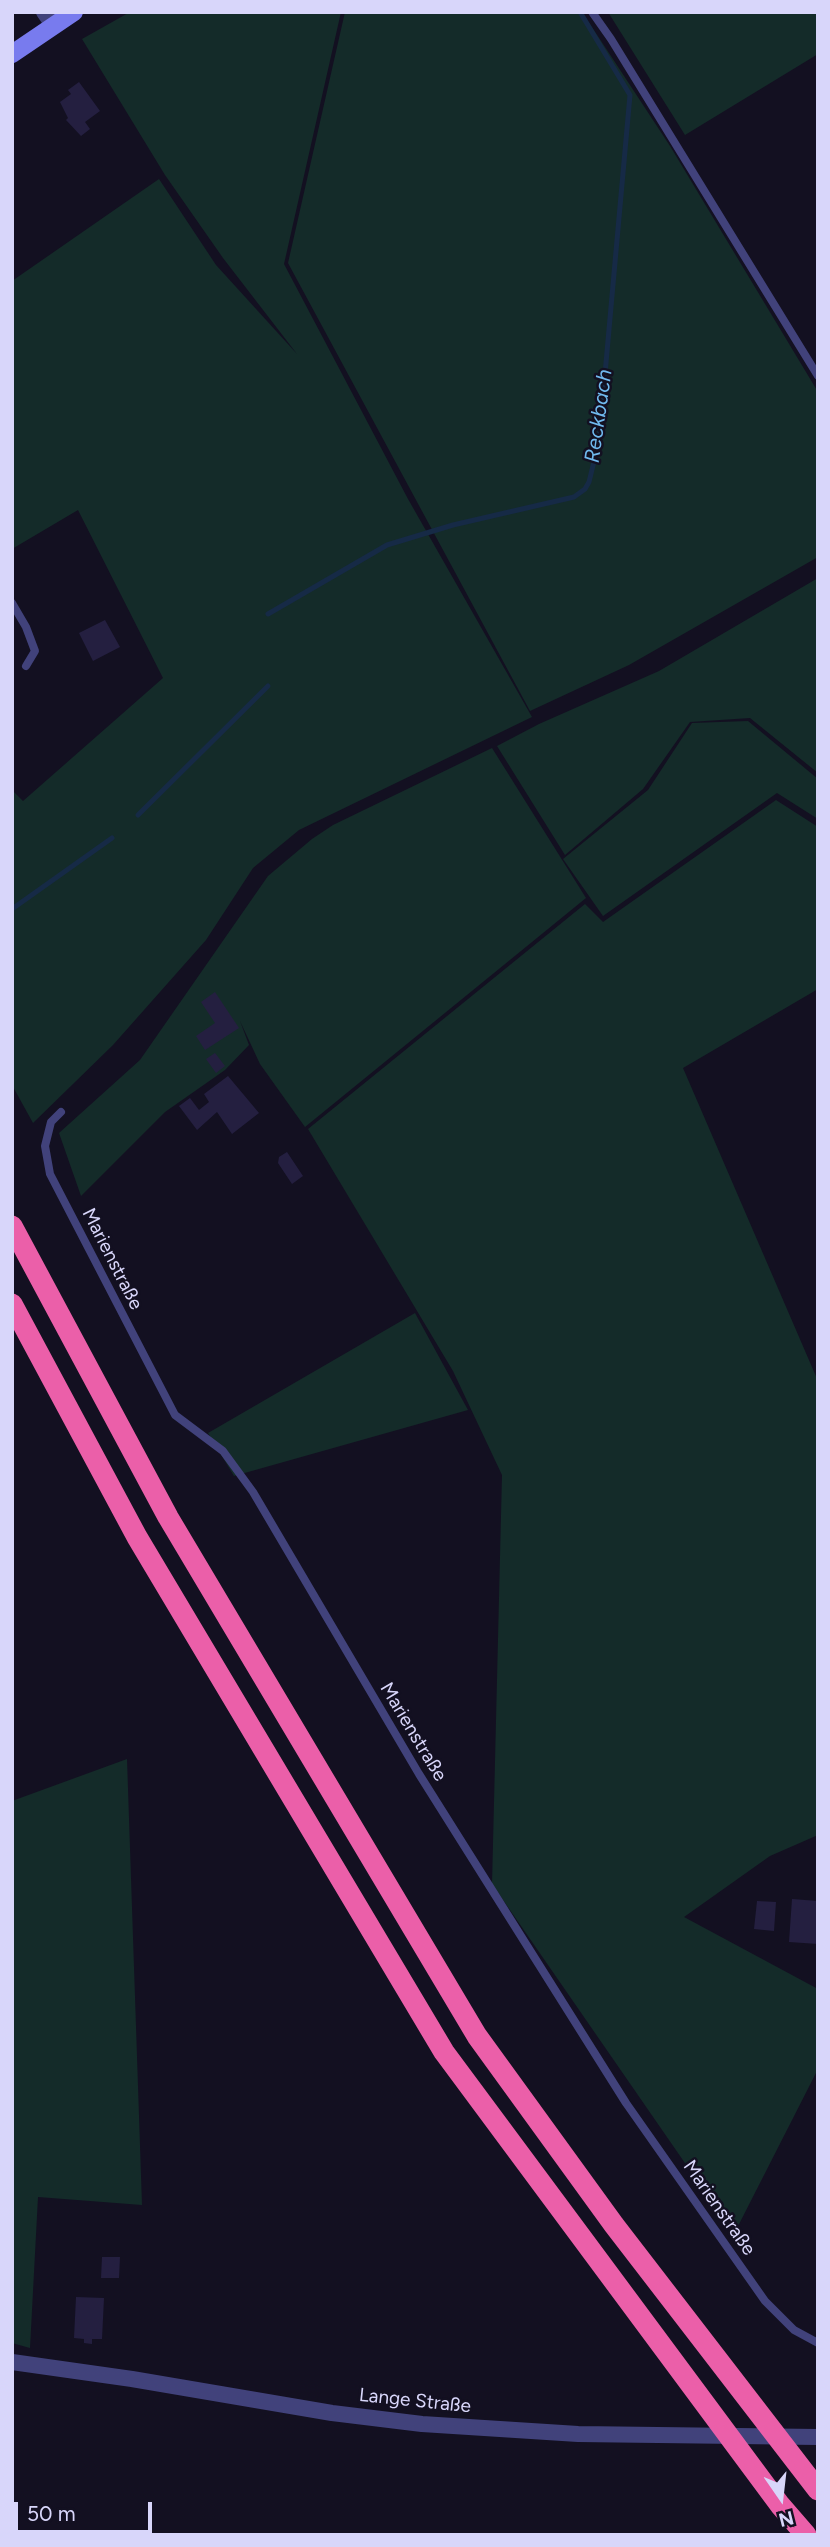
<!DOCTYPE html>
<html>
<head>
<meta charset="utf-8">
<style>
	body { margin:0 }
	#map { position:relative; width:830px; height:2547px; overflow:hidden; background:#131021; font-family:Figtree,sans-serif }
	canvas { display:block }
	.frame { position:absolute; inset:0; border:14px solid #d8d6fa; pointer-events:none }
	.north { position:absolute; left:746px; top:2463px; width:70px; height:70px; -webkit-text-stroke:5px #131021; paint-order:stroke; rotate:166deg; font-size:19px; font-weight:700; line-height:28px; text-align:center; color:#d8d6fa }
	.north::after { content:''; display:block; margin:auto; width:24px; height:32px; background:#d8d6fa; clip-path:polygon(50% 0,100% 100%,50% 72%,0 100%) }
	.scale { position:absolute; left:14px; top:2502px; width:138px; height:32px; box-sizing:border-box; border:4px solid #d8d6fa; border-top:0; padding-left:9px; font-size:21px; line-height:24px; white-space:nowrap; color:#d8d6fa; -webkit-text-stroke:5px #131021; paint-order:stroke }
</style>
</head>
<body>
<div id="map">
<canvas width="830" height="2547"></canvas>
<div class="frame"></div>
<div class="north">N</div>
<div class="scale">50 m</div>
</div>
<script>
const context = document.querySelector('canvas').getContext('2d');
context.lineJoin = 'round';
function paint(path, color) { context.fillStyle = color; context.fill(path, 'evenodd'); }
const shape = rows => new Path2D(rows.map(r => 'M' + r).join(''));
function stroke(path, color, width, dash) { context.strokeStyle = color; context.lineWidth = width; context.lineCap = dash ? 'butt' : 'round'; context.setLineDash(dash || []); context.stroke(path); }
function write(font, color, halo, rows, align = 'center') {
  context.font = font + ' Figtree,sans-serif'; context.lineWidth = 5; context.setLineDash([]); context.textBaseline = 'middle'; context.strokeStyle = halo; context.fillStyle = color; for (const [text, x, y, turn = 0] of rows) {
    context.save(); context.translate(x, y); context.rotate((+turn || 0) * Math.PI / 180); context.textAlign = isNaN(turn) ? turn : align; if (halo) context.strokeText(text, 0, 0); context.fillText(text, 0, 0); context.restore();
  }
}
paint(shape([
	[130,12,341,12,284,264,408,499,532,717,299,830,253,868,206,940,113,1045,33,1123,12,1085,12,790,23,801,163,678,78,510,12,549,12,281,159,179,216,265,297,354,223,258,165,175,82,39],
	[345,12,582,12,670,146,818,392,818,557,629,665,530,711,288,263],
	[608,12,818,12,818,54,685,135],
	[818,578,818,773,750,718,690,722,643,789,565,855,497,746,539,724,659,671],
	[748,721,818,779,818,819,777,793,603,916,563,859,648,790,692,723],
	[492,748,586,898,305,1127,260,1064,240,1021,249,1045,225,1070,165,1112,81,1196,59,1133,140,1060,268,876,312,839,333,825],
	[776,800,818,827,818,989,683,1068,818,1381,818,1835,770,1856,684,1917,818,1989,818,2069,734,2234,492,1884,502,1475,453,1371,308,1129,585,904,603,922],
	[415,1313,468,1410,234,1476,208,1433],
	[127,1759,142,2205,38,2197,30,2348,12,2343,12,1801]
]), '#142b29');
stroke(shape([
	[268,614,387,545,453,525,574,497,585,489,589,482,599,441,630,95,580,12],
	[138,815,268,686],
	[12,909,112,838]
]), '#162a46', 5);
paint(shape([
	[79,82,100,111,85,122,90,129,81,136,66,120,68,118,60,102,71,94,68,90],
	[105,620,120,647,93,661,79,633],
	[215,992,239,1028,205,1050,196,1036,215,1023,201,1002],
	[215,1053,225,1066,216,1073,206,1059],
	[228,1076,259,1113,232,1134,217,1112,197,1130,179,1106,190,1098,199,1110,209,1102,204,1094],
	[287,1152,303,1176,292,1184,278,1163,279,1157],
	[792,1899,818,1901,818,1944,789,1942],
	[757,1901,776,1902,774,1931,754,1929],
	[102,2257,120,2257,119,2278,101,2278],
	[76,2297,104,2298,102,2339,92,2339,92,2344,84,2343,84,2339,74,2338]
]), '#241f40');
stroke(shape([
	[592,12,611,39,818,376],
	[12,603,26,627,35,651,26,666],
	[61,1112,51,1122,45,1146,50,1174,175,1415,223,1451,253,1492,419,1774,626,2103,765,2301,794,2330,818,2343]
]), '#41427b', 8);
stroke(shape([
	[44,12,53,25],
	[12,2362,132,2379,332,2413,422,2424,578,2434,818,2437]
]), '#41427b', 16);
stroke(shape([
	[12,54,74,12]
]), '#787bee', 18);
stroke(shape([
	[12,1226,168,1517,477,2036,614,2225,818,2490],
	[12,1304,137,1537,444,2052,780,2505,806,2535]
]), '#eb5fa9', 21);
write('19px', '#d8d6fa', '#131021', [
	["Marienstraße",112,1259,63],
	["Marienstraße",413,1732,59],
	["Marienstraße",719,2208,55],
	["Lange Straße",415,2401,6]
]);
write('italic 21px', '#70b9ee', '#131021', [
	["Reckbach",599,416,-82]
]);
</script>
</body>
</html>
